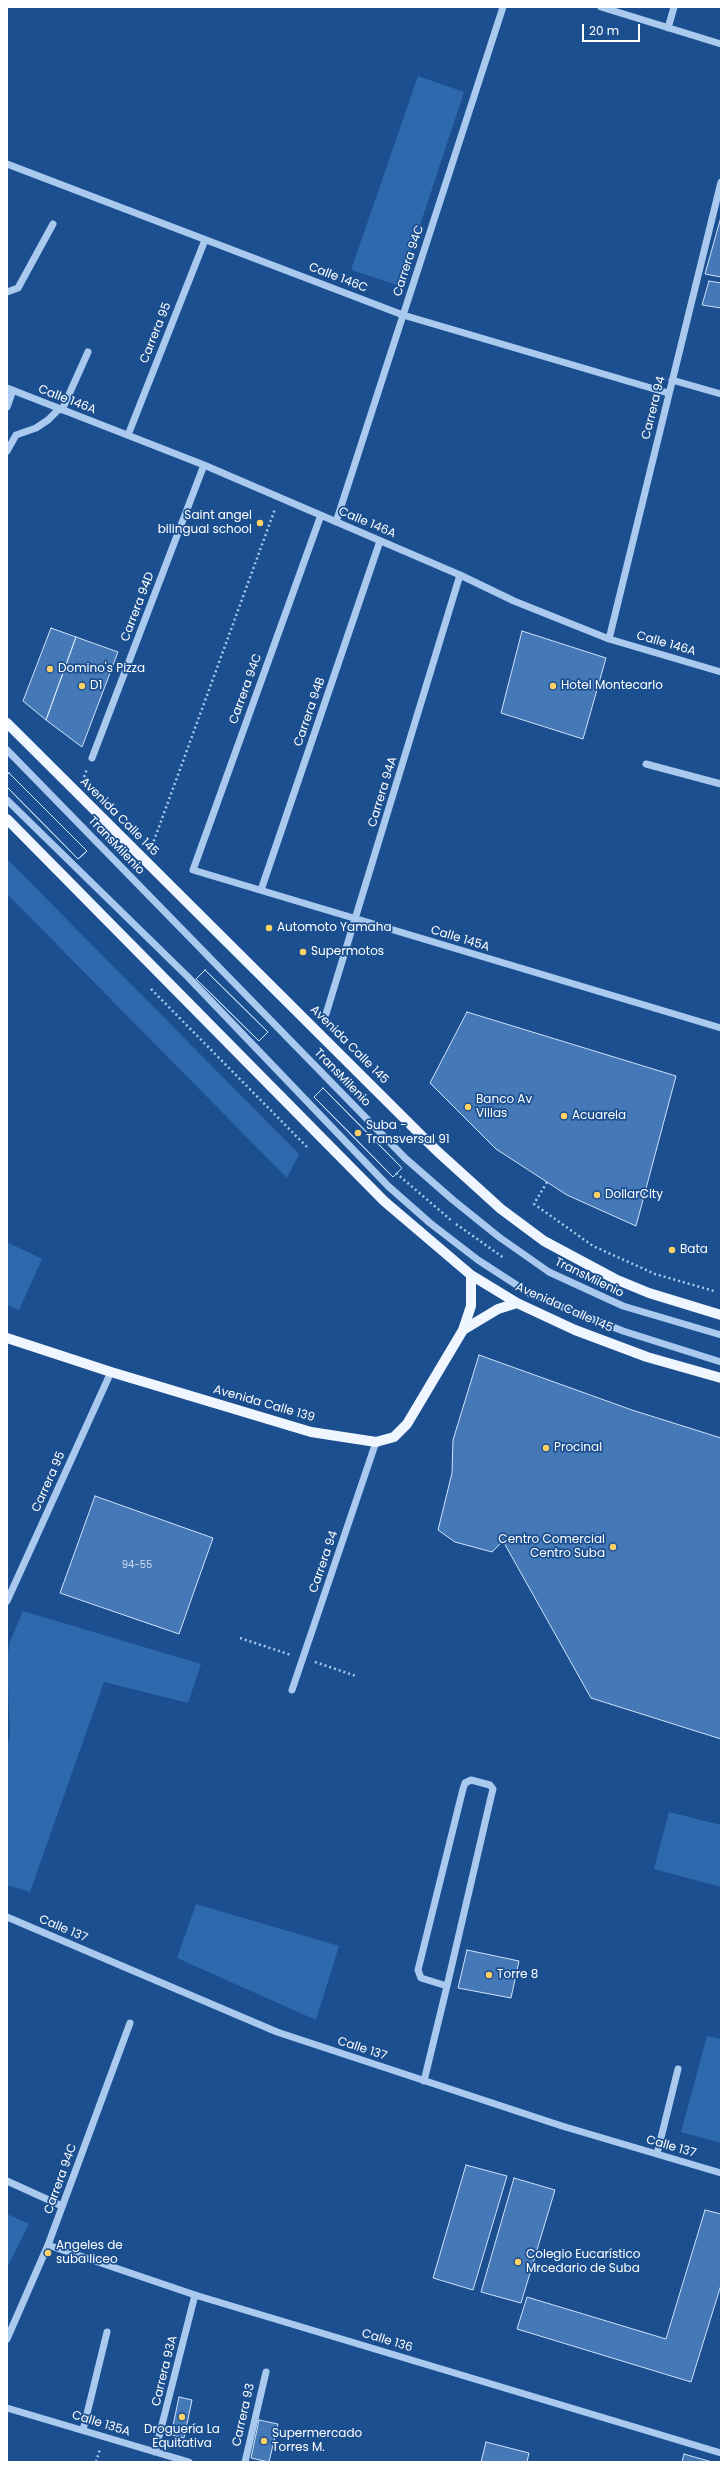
<!DOCTYPE html>
<html>
<head>
<meta charset="utf-8">
<style>
	body { margin:0 }
	#map { position:relative; width:728px; height:2469px; overflow:hidden; background:#1b4f8f; font-family:Poppins,sans-serif }
	canvas { display:block }
	.frame { position:absolute; inset:0; border:8px solid #fff; pointer-events:none }
	.scale { position:absolute; left:582px; top:24px; width:58px; height:18px; box-sizing:border-box; border:2px solid #fff; border-top:0; padding-left:5px; font-size:12px; line-height:14px; white-space:nowrap; color:#fff; -webkit-text-stroke:3px #1b4f8f; paint-order:stroke }
</style>
</head>
<body>
<div id="map">
<canvas width="728" height="2469"></canvas>
<div class="frame"></div>
<div class="scale">20 m</div>
</div>
<script>
const context = document.querySelector('canvas').getContext('2d');
context.lineJoin = 'round';
function paint(path, color) { context.fillStyle = color; context.fill(path, 'evenodd'); }
const shape = rows => new Path2D(rows.map(r => 'M' + r).join(''));
function stroke(path, color, width, dash) { context.strokeStyle = color; context.lineWidth = width; context.lineCap = dash ? 'butt' : 'round'; context.setLineDash(dash || []); context.stroke(path); }
function write(font, color, halo, rows, align = 'center') {
  context.font = font + ' Poppins,sans-serif'; context.lineWidth = 3.5; context.setLineDash([]); context.textBaseline = 'middle'; context.strokeStyle = halo; context.fillStyle = color; for (const [text, x, y, turn = 0] of rows) {
    context.save(); context.translate(x, y); context.rotate((+turn || 0) * Math.PI / 180); context.textAlign = isNaN(turn) ? turn : align; if (halo) context.strokeText(text, 0, 0); context.fillText(text, 0, 0); context.restore();
  }
}
paint(shape([
	[418,76,464,92,400,286,351,270],
	[7,859,299,1154,287,1178,7,894],
	[7,1242,42,1259,19,1310,7,1305],
	[23,1611,201,1664,188,1703,104,1682,30,1892,7,1885,7,1747,10,1735,7,1664,9,1644],
	[669,1812,721,1825,721,1887,654,1869],
	[196,1904,339,1946,316,2020,177,1958],
	[707,2036,721,2039,721,2143,681,2132],
	[7,2214,29,2224,7,2268]
]), '#2e69ad');
const building = shape([
	[721,217,721,277,705,274,721,217],
	[709,281,721,283,721,308,702,305,709,281],
	[51,628,76,637,46,720,23,701,51,628],
	[522,631,606,658,583,739,501,713,522,631],
	[76,637,118,652,82,747,46,720,76,637],
	[9,773,87,851,78,859,7,787,7,775,9,773],
	[9,773,87,851,78,859,7,787,7,775,9,773],
	[205,970,268,1032,259,1041,196,979,205,970],
	[205,970,268,1032,259,1041,196,979,205,970],
	[467,1012,676,1076,636,1226,567,1195,496,1149,430,1083,467,1012],
	[323,1088,402,1168,393,1177,314,1097,323,1088],
	[323,1088,402,1168,393,1177,314,1097,323,1088],
	[479,1355,632,1410,721,1438,721,1739,591,1698,503,1541,492,1552,455,1542,438,1530,452,1473,453,1440,479,1355],
	[95,1496,213,1538,179,1634,60,1593,95,1496],
	[467,1950,519,1961,511,1998,458,1988,467,1950],
	[466,2165,507,2176,473,2290,433,2278,466,2165],
	[514,2178,555,2190,521,2303,481,2292,514,2178],
	[705,2210,721,2214,721,2285,691,2382,517,2329,527,2297,666,2339,705,2210],
	[179,2397,192,2400,184,2438,171,2435,179,2397],
	[259,2420,278,2424,269,2462,251,2458,259,2420],
	[486,2442,529,2453,527,2462,481,2462,486,2442],
	[684,2454,712,2462,682,2462,684,2454]
]);
paint(building, '#4478b7');
stroke(building, '#cfe3fa', 1);
stroke(shape([
	[84,777,87,769],
	[152,846,275,509],
	[151,989,309,1149],
	[396,1173,452,1221],
	[547,1182,534,1204,593,1246,655,1274,714,1291],
	[456,1224,504,1258],
	[240,1638,291,1655],
	[315,1662,356,1676],
	[96,2462,100,2449]
]), '#a9c9ee', 2.5, [2, 3]);
stroke(shape([
	[601,7,721,44],
	[668,28,674,7],
	[7,164,403,315,668,393],
	[7,292,18,288,53,224],
	[672,380,721,394],
	[7,388,204,465,460,575,514,601,609,639,721,672],
	[7,407,13,390],
	[128,435,205,240],
	[7,451,16,435,36,428,48,420,59,409,62,410,88,352],
	[321,515,193,870,721,1028],
	[336,522,503,7],
	[609,639,721,182],
	[7,750,405,1158,453,1200,499,1237,549,1272,623,1306,721,1335],
	[92,758,204,465],
	[646,764,721,784],
	[7,800,188,977,388,1186,430,1223,478,1260,532,1295,623,1331,721,1362],
	[261,890,380,541],
	[326,1014,460,575],
	[7,1601,111,1372],
	[292,1690,376,1442],
	[7,1917,277,2032,562,2126,721,2173],
	[424,2081,447,1986,491,1797,493,1789,490,1785,471,1780,465,1783,463,1789,418,1970,421,1978,447,1986],
	[657,2154,678,2069],
	[7,2181,62,2206],
	[48,2245,195,2295,721,2453],
	[7,2339,48,2245,130,2023],
	[7,2408,189,2462],
	[83,2430,107,2332],
	[155,2452,195,2295],
	[245,2462,266,2372]
]), '#a9c9ee', 7);
stroke(shape([
	[7,723,437,1151,501,1209,544,1241,615,1279,649,1293,721,1315],
	[7,819,384,1201,471,1275,517,1303,575,1330,647,1357,721,1378],
	[463,1330,498,1309,517,1303],
	[7,1338,111,1372,311,1432,376,1442,394,1437,407,1424,463,1330,471,1306,471,1275]
]), '#f0f6ff', 10);
for (const [x, y, r, color] of [
	[260,523,4,"#ffd166"],
	[50,669,4,"#ffd166"],
	[82,686,4,"#ffd166"],
	[553,686,4,"#ffd166"],
	[269,928,4,"#ffd166"],
	[303,952,4,"#ffd166"],
	[468,1107,4,"#ffd166"],
	[564,1116,4,"#ffd166"],
	[358,1133,4,"#ffd166"],
	[597,1195,4,"#ffd166"],
	[672,1250,4,"#ffd166"],
	[546,1448,4,"#ffd166"],
	[613,1547,4,"#ffd166"],
	[489,1975,4,"#ffd166"],
	[48,2253,4,"#ffd166"],
	[518,2262,4,"#ffd166"],
	[182,2417,4,"#ffd166"],
	[264,2441,4,"#ffd166"]
]) { const dot = new Path2D(); dot.arc(x, y, r, 0, 2 * Math.PI); context.fillStyle = color; context.fill(dot); stroke(dot, '#1b4f8f', 1.5); }
write('10px', '#d0dded', null, [
	["94-55",137,1565]
]);
write('12px', '#fff', '#1b4f8f', [
	["Carrera 94C",409,261,-72],
	["Calle 146C",338,278,21],
	["Carrera 95",156,333,-68],
	["Calle 146A",67,400,21],
	["Carrera 94",654,408,-76],
	["Calle 146A",367,523,23],
	["Carrera 94D",138,607,-69],
	["Calle 146A",666,644,16],
	["Carrera 94C",246,689,-70],
	["Carrera 94B",310,712,-71],
	["Carrera 94A",383,792,-73],
	["Avenida Calle 145",119,817,45],
	["TransMilenio",116,846,46],
	["Calle 145A",460,939,17],
	["Avenida Calle 145",349,1045,45],
	["TransMilenio",342,1078,46],
	["TransMilenio",589,1278,26],
	["Avenida Calle 145",564,1308,24],
	["Avenida Calle 139",264,1404,16],
	["Carrera 95",49,1482,-66],
	["Carrera 94",324,1562,-71],
	["Calle 137",63,1929,23],
	["Calle 137",362,2049,18],
	["Calle 137",671,2147,16],
	["Carrera 94C",61,2179,-70],
	["Calle 136",387,2341,17],
	["Carrera 93A",165,2371,-76],
	["Carrera 93",244,2415,-77],
	["Calle 135A",101,2424,17]
]);
write('12px', '#fff', '#1b4f8f', [
	["Saint angel",252,516,"right"],
	["bilingual school",252,530,"right"],
	["Domino's Pizza",58,669],
	["D1",90,686],
	["Hotel Montecarlo",561,686],
	["Automoto Yamaha",277,928],
	["Supermotos",311,952],
	["Banco Av",476,1100],
	["Villas",476,1114],
	["Acuarela",572,1116],
	["Suba -",366,1126],
	["Transversal 91",366,1140],
	["DollarCity",605,1195],
	["Bata",680,1250],
	["Procinal",554,1448],
	["Centro Comercial",605,1540,"right"],
	["Centro Suba",605,1554,"right"],
	["Torre 8",497,1975],
	["Angeles de",56,2246],
	["suba liceo",56,2260],
	["Colegio Eucarístico",526,2255],
	["Mrcedario de Suba",526,2269],
	["Droguería La",182,2430,"center"],
	["Equitativa",182,2444,"center"],
	["Supermercado",272,2434],
	["Torres M.",272,2448]
], 'left');
</script>
</body>
</html>
